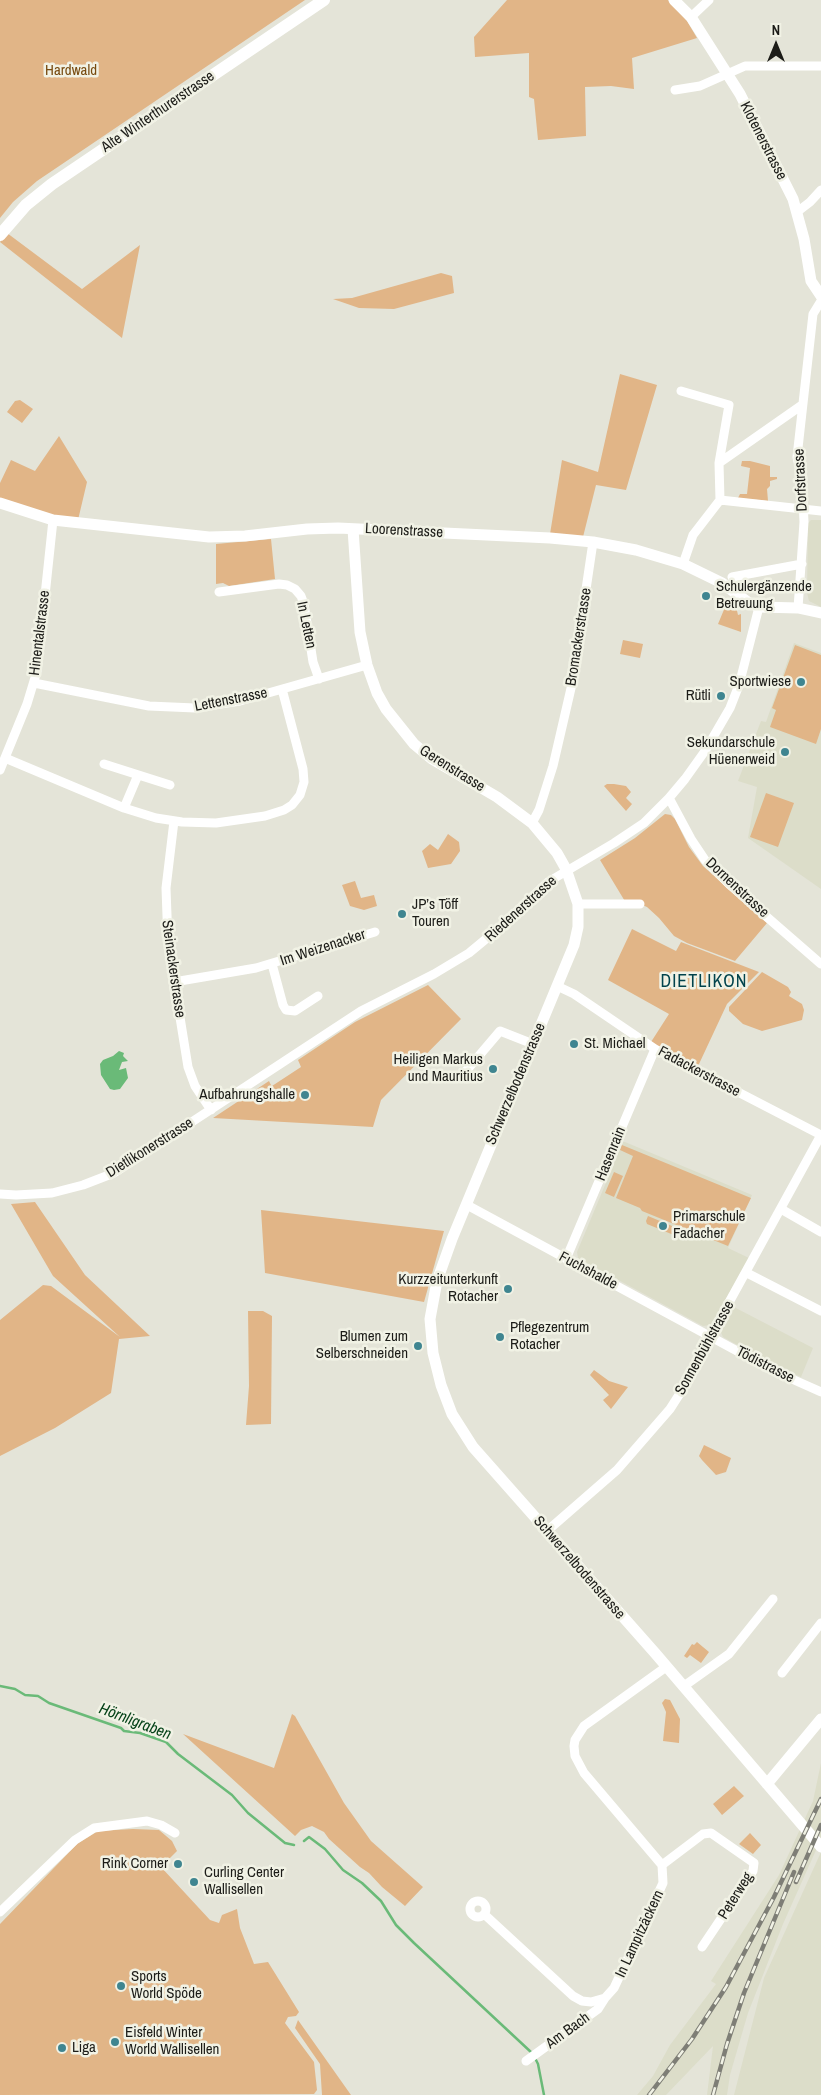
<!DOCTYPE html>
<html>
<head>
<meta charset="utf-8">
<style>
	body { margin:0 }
	#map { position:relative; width:821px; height:2095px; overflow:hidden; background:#e4e4d8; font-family:"Archivo Narrow",sans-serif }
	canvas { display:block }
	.north { position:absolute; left:751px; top:20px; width:50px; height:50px; -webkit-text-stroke:4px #f1f2e5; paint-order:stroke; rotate:0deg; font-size:14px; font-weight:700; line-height:20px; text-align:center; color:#1c1c18 }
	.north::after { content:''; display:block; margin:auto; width:18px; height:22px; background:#1c1c18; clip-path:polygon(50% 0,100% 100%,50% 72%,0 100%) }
</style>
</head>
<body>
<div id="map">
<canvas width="821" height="2095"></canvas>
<div class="north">N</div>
</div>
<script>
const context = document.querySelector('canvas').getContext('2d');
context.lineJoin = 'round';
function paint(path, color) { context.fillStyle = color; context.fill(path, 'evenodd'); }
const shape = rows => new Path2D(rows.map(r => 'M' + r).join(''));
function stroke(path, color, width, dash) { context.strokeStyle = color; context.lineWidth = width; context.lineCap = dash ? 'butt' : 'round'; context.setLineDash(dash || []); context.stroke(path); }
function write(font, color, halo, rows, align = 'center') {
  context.font = font + ' "Archivo Narrow",sans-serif'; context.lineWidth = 5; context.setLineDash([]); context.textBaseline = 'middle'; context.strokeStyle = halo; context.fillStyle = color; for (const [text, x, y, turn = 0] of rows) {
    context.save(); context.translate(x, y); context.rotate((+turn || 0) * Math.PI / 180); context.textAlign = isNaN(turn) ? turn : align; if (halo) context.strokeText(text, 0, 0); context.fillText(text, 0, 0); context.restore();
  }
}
paint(shape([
	[811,520,821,520,821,607,809,601,807,593,808,523],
	[794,643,821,653,821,889,748,838,757,787,738,781,761,721,766,722],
	[623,1142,625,1142,752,1195,728,1248,749,1258,711,1325,703,1326,578,1258,577,1252],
	[732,1306,813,1348,801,1377,773,1365,723,1337,719,1328],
	[821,1763,821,1839,783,1924,748,2013,730,2075,727,2095,707,2095,713,2046,666,2095,637,2095,653,2076,670,2045,716,1984,711,1981,779,1875,813,1801],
	[821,1852,821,2095,734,2095,764,1978]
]), '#dcddc9');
paint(shape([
	[0,0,305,0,37,181,13,202,0,218],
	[507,0,668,0,687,21,697,38,632,58,634,89,611,86,585,87,586,136,538,140,534,99,529,97,529,53,475,57,474,37],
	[7,233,82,289,140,245,122,338,0,242],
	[441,273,452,276,454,293,394,309,359,308,333,299,352,298],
	[620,374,657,385,626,490,596,485,583,537,550,534,562,460,598,472],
	[20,400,33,409,22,423,7,412,15,401],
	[59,436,87,482,78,520,53,516,0,499,0,483,11,460,35,471],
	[742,461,750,461,770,466,770,477,777,477,777,479,770,481,770,486,767,489,768,501,738,498,740,494,747,494,750,468,741,466],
	[271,539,275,579,229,586,223,583,216,584,216,544],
	[728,600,735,602,738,615,741,614,741,632,718,624],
	[623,640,643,644,640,658,620,654],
	[795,645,821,655,821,729,816,744,770,727,776,710,772,708],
	[614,784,626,786,631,792,626,798,632,804,626,811,604,786,607,784],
	[766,793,794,803,778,847,750,837],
	[665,814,671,815,675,819,689,847,703,866,767,923,735,961,687,943,674,936,659,918,647,907,640,904,626,903,600,860,635,838],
	[448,834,459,842,460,851,451,864,428,868,422,851,430,844,438,850],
	[355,881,361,898,374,895,377,906,364,910,350,906,342,885],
	[632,929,676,951,681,942,759,972,727,1004,699,1064,695,1067,651,1042,669,1014,608,980],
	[762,972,788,987,791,992,789,996,802,1004,804,1010,802,1020,762,1031,743,1024,729,1011,729,1007],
	[428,985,461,1019,381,1100,373,1127,213,1118,269,1081,274,1091,272,1086,301,1067,298,1060,355,1022],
	[622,1145,751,1198,728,1246,642,1211,640,1208,616,1198,633,1156,620,1150],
	[614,1172,623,1176,614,1197,605,1193],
	[35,1202,85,1275,150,1336,119,1339,111,1393,55,1428,0,1456,0,1320,43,1285,51,1286,120,1337,53,1276,11,1204],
	[261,1210,444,1231,424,1302,265,1273],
	[648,1216,684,1231,681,1238,647,1224,646,1221],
	[248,1311,263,1311,272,1316,271,1424,246,1425,249,1386],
	[594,1370,609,1381,628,1387,611,1409,603,1400,609,1395,590,1375],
	[704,1445,731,1458,726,1472,716,1475,702,1460,699,1456],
	[697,1642,709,1652,701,1663,690,1655,687,1658,684,1656,692,1644,694,1645],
	[665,1699,670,1700,680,1719,679,1743,663,1741,666,1712,662,1703],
	[292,1714,295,1716,344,1803,371,1841,423,1887,405,1906,382,1887,369,1873,360,1867,329,1839,324,1832,312,1826,301,1830,295,1836,183,1734,274,1768],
	[734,1786,744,1796,722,1815,713,1804],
	[133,1829,159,1830,172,1841,177,1851,161,1867,210,1920,219,1923,222,1915,237,1909,240,1928,254,1964,268,1962,299,2012,296,2016,288,2017,285,2023,314,2062,317,2090,314,2094,0,2095,0,1924,77,1844,98,1831],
	[750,1833,761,1845,753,1854,739,1844],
	[298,2020,351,2095,322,2095,320,2064,295,2028]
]), '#e1b587');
paint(shape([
	[119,1051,124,1053,123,1056,128,1061,122,1062,119,1070,126,1068,128,1078,120,1089,114,1090,110,1089,101,1075,100,1064,103,1060,113,1056]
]), '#6aba78');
stroke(shape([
	[0,1686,15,1689,25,1695,38,1696,49,1703,121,1728,124,1731,140,1733,166,1742,178,1754,232,1795,248,1813,285,1843,294,1845],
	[304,1841,309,1837,325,1849,343,1870,362,1883,381,1901,396,1925,414,1943,532,2053],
	[535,2058,538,2064,544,2095]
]), '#6aba78', 2.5);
stroke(shape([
	[691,17,709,0],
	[675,90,700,86,745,66,821,66],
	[797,212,810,202,821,190],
	[681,391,729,405,719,463],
	[720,500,821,511],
	[683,564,693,535,720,500,719,463,802,405],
	[732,577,802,564],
	[219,592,279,584,287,585,295,589,301,596,304,604,313,662,319,679],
	[798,608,804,522,802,480,797,457,813,314,821,301],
	[34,683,149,706,195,708,240,701,367,665],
	[5,758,124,808,156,818,182,822,216,823,265,816,284,810,292,805,300,795,304,782,303,769,282,689],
	[104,764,170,785],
	[0,770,27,704,37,671,53,520],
	[669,798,691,839,705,860,729,884,821,964],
	[124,808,138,775],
	[174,821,166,888,168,943,188,1067,195,1086,211,1110],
	[532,823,539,810,553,766,572,684,593,542],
	[578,904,640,904],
	[272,964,283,1005,286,1010,295,1011,318,996],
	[174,982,256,968,375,932],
	[466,1071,500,1031,533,1044],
	[0,1194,16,1195,52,1193,83,1185,114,1173,361,1011,434,974,469,953,498,929,548,882,614,843,644,823,669,798,685,779,705,751,730,708,739,685,759,607],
	[467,1205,774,1371,821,1392],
	[781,1209,821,1232],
	[566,1259,655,1049],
	[747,1273,821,1311],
	[547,1531,617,1470,670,1409,686,1384,688,1377,821,1135,655,1049,574,994,557,986],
	[782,1673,821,1623],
	[684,1686,729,1654,773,1599],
	[662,1865,703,1834,711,1833,754,1863,753,1871,702,1947],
	'470 1909a8 8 0 1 1 16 0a8 8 0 1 1-16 0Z',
	[0,1912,75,1840,94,1828,147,1821,161,1825,175,1833],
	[484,1914,573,1996,582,2001,591,2002,605,1998,614,1988,663,1883,662,1865,584,1773,575,1756,574,1746,575,1740,584,1726,666,1667],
	[526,2061,598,2009,605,1998]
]), '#fff', 9);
stroke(shape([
	[674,0,691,17,740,94,793,199,804,239,811,281,821,296],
	[0,503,53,520,209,537,245,536,307,529,338,528,550,538,593,542,636,550,683,564,722,583,749,603,759,607,798,608,821,613],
	[353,529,360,632,367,665,377,693,386,709,414,744,432,759,497,797,532,823,557,853,566,869,578,904,578,927,574,945,452,1239,437,1281,430,1319,433,1353,441,1385,452,1414,473,1447,655,1653,821,1847],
	[767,1784,821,1719]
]), '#fff', 11);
stroke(shape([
	[0,235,26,205,52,184,324,0]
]), '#fff', 12);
const rail = shape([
	[796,1882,821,1825],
	[649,2095,692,2039,726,1987,774,1897,821,1799],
	[713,2095,727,2044,744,1993,794,1872]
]);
stroke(rail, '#7e7e76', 4.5);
stroke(rail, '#f1f2e5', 2.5, [8]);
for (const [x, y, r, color] of [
	[706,596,5,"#3f8590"],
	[801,682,5,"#3f8590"],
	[721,696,5,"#3f8590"],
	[785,752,5,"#3f8590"],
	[402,914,5,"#3f8590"],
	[574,1044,5,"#3f8590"],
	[493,1069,5,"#3f8590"],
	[305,1095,5,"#3f8590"],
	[663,1226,5,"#3f8590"],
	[508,1289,5,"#3f8590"],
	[500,1337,5,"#3f8590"],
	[418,1346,5,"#3f8590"],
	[178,1864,5,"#3f8590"],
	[194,1882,5,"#3f8590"],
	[121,1986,5,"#3f8590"],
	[115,2042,5,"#3f8590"],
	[62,2048,5,"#3f8590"]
]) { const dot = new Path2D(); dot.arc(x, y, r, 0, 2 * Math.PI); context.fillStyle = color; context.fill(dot); stroke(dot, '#f1f2e5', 2); }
write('15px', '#784b10', '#f1f2e5', [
	["Hardwald",71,71]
]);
write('15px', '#1c1c18', '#f1f2e5', [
	["Alte Winterthurerstrasse",158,112,-34],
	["Klotenerstrasse",763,141,63],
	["Dorfstrasse",801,480,-93],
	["Loorenstrasse",404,531,3],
	["In Letten",306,625,78],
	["Hinentalstrasse",40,633,-83],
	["Bromackerstrasse",579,637,-81],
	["Lettenstrasse",231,700,-11],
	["Gerenstrasse",452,769,32],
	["Dornenstrasse",737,888,43],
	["Riedenerstrasse",521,909,-42],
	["Im Weizenacker",323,948,-18],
	["Steinackerstrasse",173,969,82],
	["Fadackerstrasse",699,1072,28],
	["Schwerzelbodenstrasse",516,1084,-67],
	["Dietlikonerstrasse",150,1148,-32],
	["Hasenrain",611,1154,-68],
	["Fuchshalde",588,1271,28],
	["Sonnenbühlstrasse",705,1348,-61],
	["Tödistrasse",765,1365,27],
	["Schwerzelbodenstrasse",579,1568,49],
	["Peterweg",736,1896,-58],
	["In Lampitzäckern",640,1934,-65],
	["Am Bach",568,2031,-36]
]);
write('15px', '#1c1c18', '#f1f2e5', [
	["Schulergänzende",716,587],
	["Betreuung",716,604],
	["Sportwiese",791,682,"right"],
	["Rütli",711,696,"right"],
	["Sekundarschule",775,743,"right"],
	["Hüenerweid",775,760,"right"],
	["JP’s Töff",412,905],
	["Touren",412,922],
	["St. Michael",584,1044],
	["Heiligen Markus",483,1060,"right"],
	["und Mauritius",483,1077,"right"],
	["Aufbahrungshalle",295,1095,"right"],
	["Primarschule",673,1217],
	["Fadacher",673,1234],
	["Kurzzeitunterkunft",498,1280,"right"],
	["Rotacher",498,1297,"right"],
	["Pflegezentrum",510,1328],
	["Rotacher",510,1345],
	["Blumen zum",408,1337,"right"],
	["Selberschneiden",408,1354,"right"],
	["Rink Corner",168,1864,"right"],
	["Curling Center",204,1873],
	["Wallisellen",204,1890],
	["Sports",131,1977],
	["World Spöde",131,1994],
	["Eisfeld Winter",125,2033],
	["World Wallisellen",125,2050],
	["Liga",72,2048]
], 'left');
write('italic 16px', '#064319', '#f1f2e5', [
	["Hörnligraben",135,1722,21]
]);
context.letterSpacing = '1px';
write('18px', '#01434c', '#f1f2e5', [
	["DIETLIKON",704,982]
]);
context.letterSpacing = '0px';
</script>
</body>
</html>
